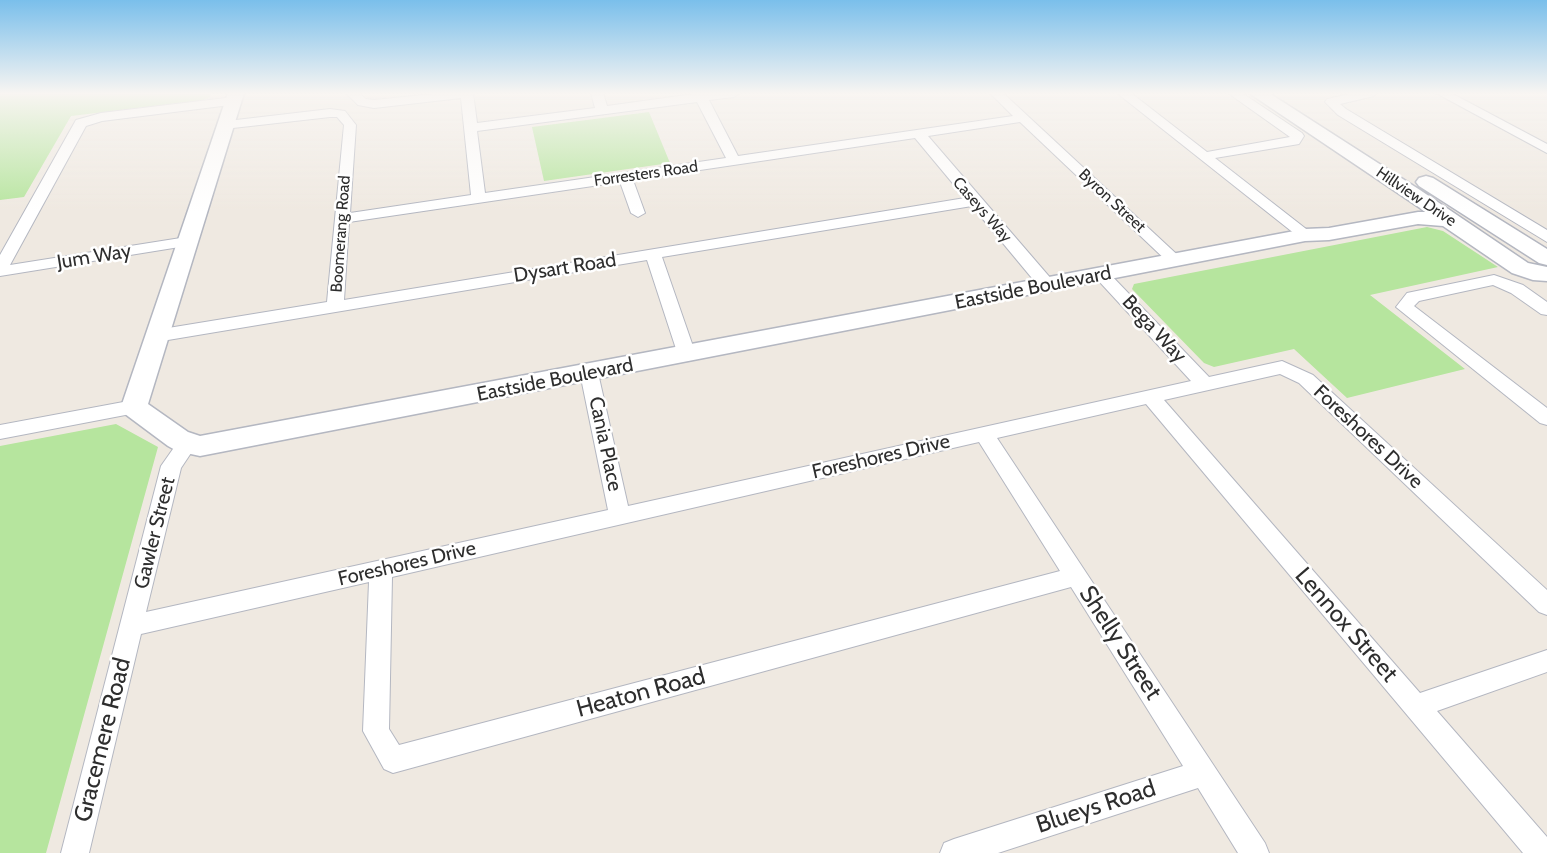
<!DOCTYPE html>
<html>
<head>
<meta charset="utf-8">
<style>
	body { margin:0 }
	canvas { display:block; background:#efe9e1 }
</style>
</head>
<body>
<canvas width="1547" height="853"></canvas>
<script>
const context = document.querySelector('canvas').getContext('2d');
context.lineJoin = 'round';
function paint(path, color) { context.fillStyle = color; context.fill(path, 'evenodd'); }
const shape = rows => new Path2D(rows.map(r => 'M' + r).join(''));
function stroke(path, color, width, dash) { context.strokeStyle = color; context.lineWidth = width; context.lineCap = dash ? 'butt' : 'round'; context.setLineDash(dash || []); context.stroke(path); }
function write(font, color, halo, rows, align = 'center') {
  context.font = font + ' Cabin,sans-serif'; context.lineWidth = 5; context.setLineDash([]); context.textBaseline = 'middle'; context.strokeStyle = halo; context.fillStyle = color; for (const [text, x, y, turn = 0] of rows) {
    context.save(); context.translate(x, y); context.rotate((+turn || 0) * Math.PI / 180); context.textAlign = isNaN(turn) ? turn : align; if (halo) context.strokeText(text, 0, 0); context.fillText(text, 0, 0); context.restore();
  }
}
paint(shape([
	[0,93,211,93,210,97,204,100,71,116,24,197,0,200],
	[649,112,670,163,544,181,532,127],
	[1427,227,1443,231,1498,267,1370,295,1465,369,1347,398,1294,349,1214,367,1204,363,1132,289,1134,284],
	[116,424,158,447,46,853,0,853,0,446]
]), '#b6e59e');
const street = shape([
	[346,93,359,93,366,99,374,100,443,93,473,93,477,123,595,108,591,93,603,93,607,106,701,93,740,93,734,97,709,100,738,156,1013,116,990,93,1003,93,1184,261,1182,264,1170,264,1020,122,928,136,1053,281,1055,285,1053,289,1047,290,1041,289,972,206,662,257,696,355,693,359,687,361,681,359,678,355,647,260,156,342,150,340,147,336,150,332,156,330,327,302,344,125,337,117,330,117,224,129,218,125,219,122,330,109,345,111,356,125,350,213,471,195,461,98,374,108,358,105,346,93],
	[697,102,726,158,485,193,477,131,697,102],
	[915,138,965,198,344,300,349,222,620,182,631,213,638,217,645,213,633,180,915,138],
	[1117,93,1131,93,1207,152,1290,137,1228,93,1242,93,1302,133,1304,136,1299,144,1215,158,1310,232,1313,235,1310,238,1300,238,1117,93],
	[1354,93,1376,93,1374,96,1340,104,1346,109,1547,230,1547,242,1338,115,1325,102,1327,99,1354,93],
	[1436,93,1451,93,1547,144,1547,153,1436,93],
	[234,97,238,98,240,101,238,104,102,121,86,126,10,265,187,237,195,242,192,245,0,276,0,255,76,120,101,113,234,97],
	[1102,270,1108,272,1209,377,1282,361,1313,375,1547,590,1547,615,1539,612,1299,383,1280,374,1164,400,1420,693,1547,650,1547,672,1437,711,1547,837,1547,853,1523,853,1146,404,997,438,1265,843,1269,853,1238,853,1198,788,998,853,940,853,944,843,954,839,1183,766,1071,587,393,773,384,769,363,731,369,582,141,634,89,853,61,853,161,466,180,439,187,437,194,439,197,444,181,468,146,612,608,510,580,373,583,369,589,367,595,369,598,373,628,506,1191,381,1096,278,1094,275,1102,270],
	[979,442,1060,571,399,745,389,729,392,577,979,442],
	[1494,275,1523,285,1547,302,1547,315,1541,314,1511,293,1493,285,1419,301,1414,306,1547,408,1547,425,1540,423,1396,307,1407,293,1494,275],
	[134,400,141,402,144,407,141,412,0,439,0,425,134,400]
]);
const secondary = shape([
	[228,93,244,93,148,404,188,432,200,436,1305,229,1329,228,1418,212,1426,212,1249,93,1269,93,1420,190,1528,263,1547,267,1547,281,1533,280,1512,273,1443,226,1418,224,1329,240,1305,241,200,456,177,451,168,446,125,414,121,407,228,93],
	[1426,176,1433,178,1547,249,1547,265,1539,263,1419,186,1416,182,1419,178,1426,176]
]);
stroke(street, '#b4b7c1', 2);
stroke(secondary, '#b4b7c1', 3);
paint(street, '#fff');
paint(secondary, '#fff');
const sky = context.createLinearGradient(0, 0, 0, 212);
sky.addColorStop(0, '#7abfeb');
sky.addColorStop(0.44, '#f8f5f2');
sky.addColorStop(1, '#f8f5f200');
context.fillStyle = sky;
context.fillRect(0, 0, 1547, 212);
write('16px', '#2e2e2e', '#fff', [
	["Forresters Road",646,174,-8],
	["Hillview Drive",1416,197,34],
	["Byron Street",1112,201,43],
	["Caseys Way",982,210,49],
	["Boomerang Road",341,234,-86]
]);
write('20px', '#2e2e2e', '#fff', [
	["Jum Way",94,257,-9],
	["Dysart Road",565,268,-9],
	["Eastside Boulevard",1033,288,-11],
	["Bega Way",1154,329,47],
	["Eastside Boulevard",555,380,-11],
	["Foreshores Drive",1368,437,43],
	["Cania Place",605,444,78],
	["Foreshores Drive",881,457,-13],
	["Gawler Street",155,533,-76],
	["Foreshores Drive",407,564,-13]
]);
write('24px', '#2e2e2e', '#fff', [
	["Lennox Street",1346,625,49],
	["Shelly Street",1120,643,57],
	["Heaton Road",641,693,-15],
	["Gracemere Road",103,740,-76],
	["Blueys Road",1096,807,-18]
]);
</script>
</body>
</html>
